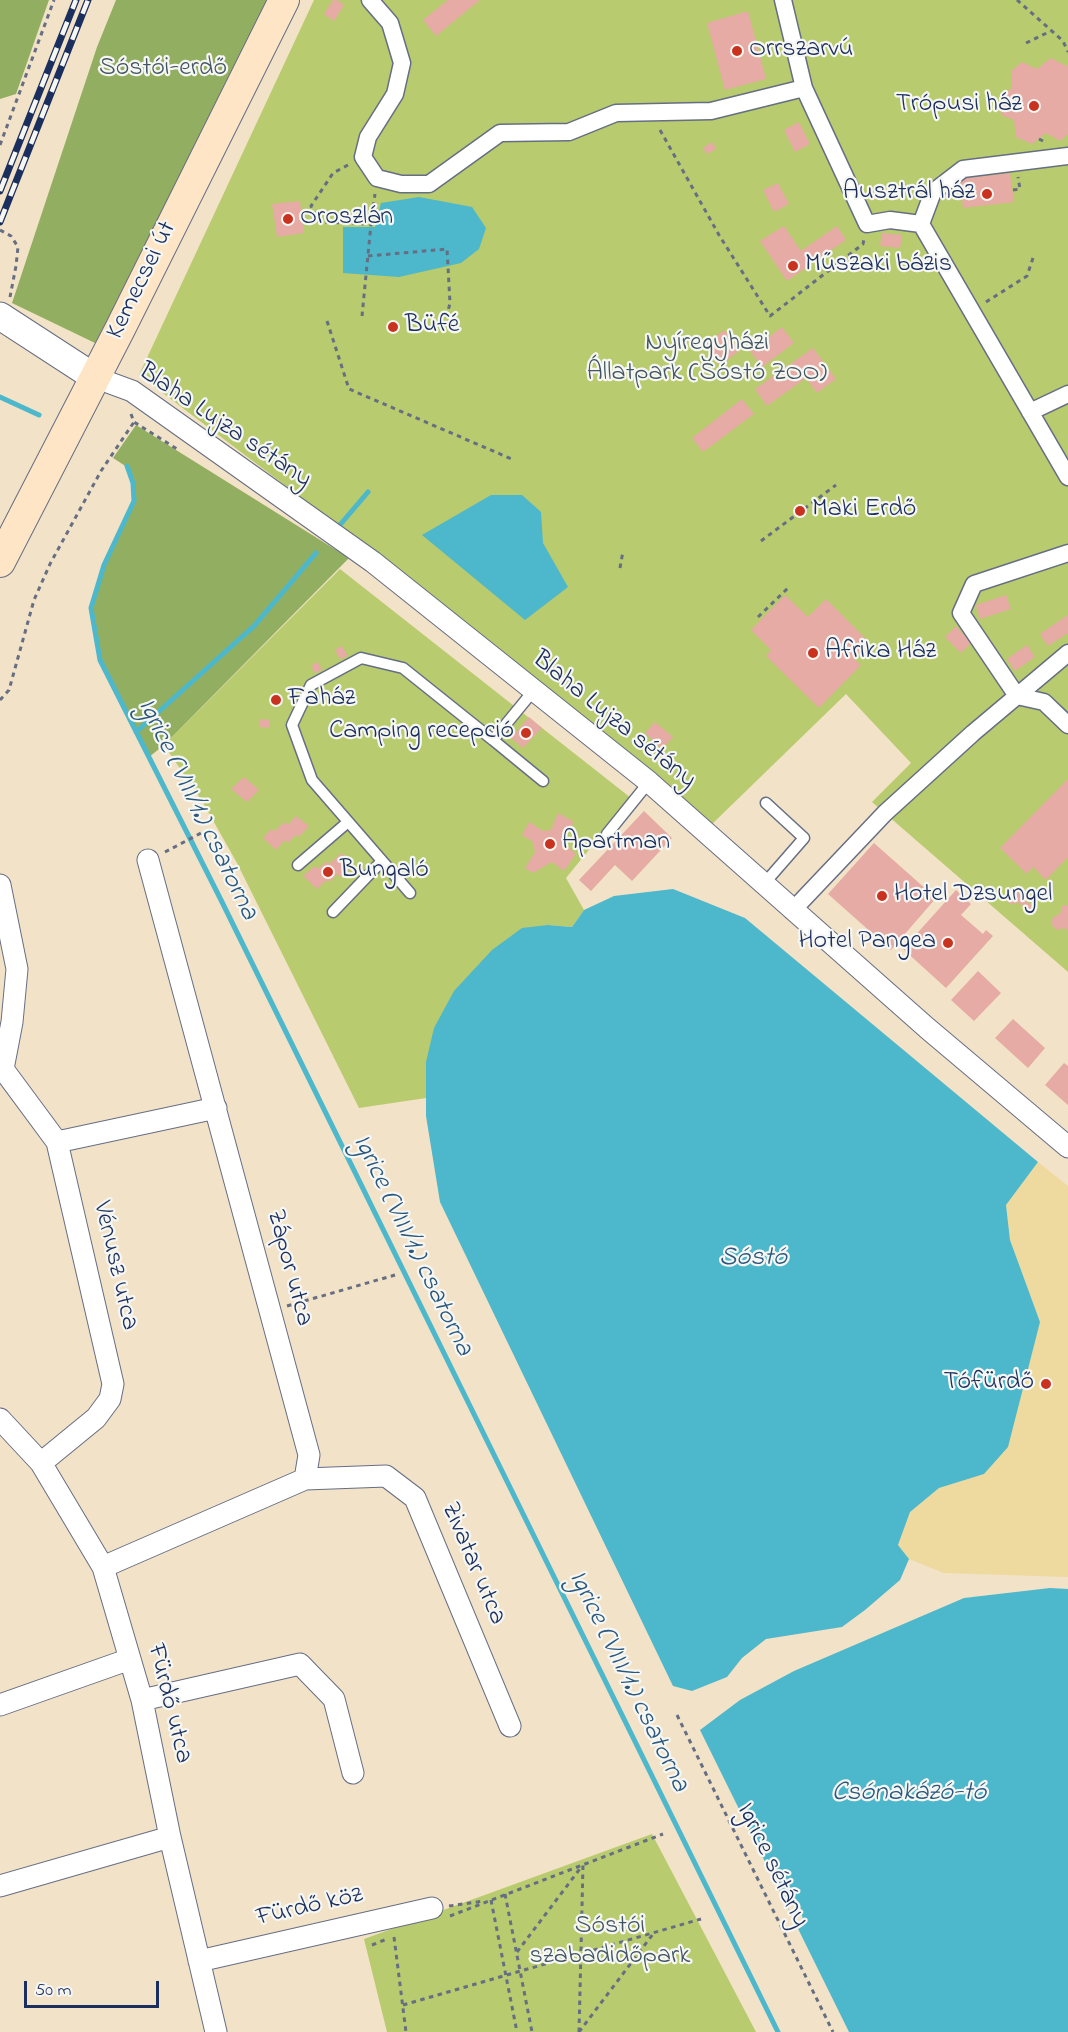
<!DOCTYPE html>
<html>
<head>
<meta charset="utf-8">
<style>
	body { margin:0 }
	#map { position:relative; width:1068px; height:2032px; overflow:hidden; background:#f2e2c7; font-family:"Indie Flower",sans-serif }
	canvas { display:block }
	.scale { position:absolute; left:24px; top:1981px; width:135px; height:27px; box-sizing:border-box; border:3px solid #1b2f5e; border-top:0; padding-left:8px; font-size:18px; line-height:21px; white-space:nowrap; color:#1b2f5e; -webkit-text-stroke:4px #f6f6f2; paint-order:stroke }
</style>
</head>
<body>
<div id="map">
<canvas width="1068" height="2032"></canvas>
<div class="scale">50 m</div>
</div>
<script>
const context = document.querySelector('canvas').getContext('2d');
context.lineJoin = 'round';
function paint(path, color) { context.fillStyle = color; context.fill(path, 'evenodd'); }
const shape = rows => new Path2D(rows.map(r => 'M' + r).join(''));
function stroke(path, color, width, dash) { context.strokeStyle = color; context.lineWidth = width; context.lineCap = dash ? 'butt' : 'round'; context.setLineDash(dash || []); context.stroke(path); }
function write(font, color, halo, rows, align = 'center') {
  context.font = font + ' "Indie Flower",sans-serif'; context.lineWidth = 4.5; context.setLineDash([]); context.textBaseline = 'middle'; context.strokeStyle = halo; context.fillStyle = color; for (const [text, x, y, turn = 0] of rows) {
    context.save(); context.translate(x, y); context.rotate((+turn || 0) * Math.PI / 180); context.textAlign = isNaN(turn) ? turn : align; if (halo) context.strokeText(text, 0, 0); context.fillText(text, 0, 0); context.restore();
  }
}
paint(shape([
	[314,0,1068,0,1068,972,872,802,911,763,846,694,709,827,364,545,139,375],
	[340,569,631,798,566,878,584,910,572,927,548,925,426,1062,426,1098,359,1108,237,863,202,801,164,745],
	[652,1834,756,2032,387,2032,364,1939]
]), '#b8cb6e');
paint(shape([
	[0,0,49,0,16,94,0,99],
	[116,0,278,0,248,60,95,343,12,303,97,47],
	[136,425,349,558,164,745,149,757,100,660,91,608,104,565,134,501,133,483,127,467,113,458]
]), '#92af61');
paint(shape([
	[1038,1162,1068,1186,1068,1577,944,1573,909,1559,898,1545,910,1512,939,1488,984,1474,1040,1322,1010,1240,1006,1205]
]), '#eeda9e');
paint(shape([
	[419,197,472,207,486,228,479,249,461,263,399,277,343,273,343,227,375,227,381,203],
	[491,495,522,495,541,512,543,543,568,587,525,620,422,535],
	[673,889,745,918,1038,1162,1006,1205,1010,1240,1040,1322,1008,1447,984,1474,939,1488,910,1512,898,1545,909,1559,900,1580,865,1610,842,1627,766,1639,742,1658,727,1677,692,1691,673,1686,440,1202,426,1116,426,1062,434,1028,454,991,492,950,522,928,548,925,572,927,584,910,614,896],
	[1050,1588,1068,1589,1068,2032,849,2032,700,1730,740,1700,794,1671,964,1598]
]), '#4db7cb');
paint(shape([
	[784,1900,793,1901,800,1905,803,1920,798,1927]
]), '#f2e2c7');
stroke(shape([
	[0,397,39,415],
	[127,466,133,483,134,501,104,565,91,608,100,660,222,902,778,2032],
	[339,526,368,492],
	[136,732,254,626,316,553]
]), '#4db7cb', 5);
paint(shape([
	[333,0,337,0,344,5,334,21,324,14],
	[448,0,480,0,436,36,423,20],
	[748,11,766,79,725,90,707,23],
	[1051,58,1066,66,1068,64,1068,134,1060,141,1046,133,1032,144,1016,137,1014,120,1001,115,999,97,1012,88,1011,71,1022,62,1037,69],
	[799,122,810,144,795,152,784,130],
	[712,142,716,149,707,154,703,148],
	[1010,173,1014,202,963,208,960,179],
	[778,183,789,204,774,212,763,190],
	[300,201,304,233,277,237,272,204],
	[784,226,801,251,837,226,846,240,787,281,760,241],
	[882,233,902,235,900,248,880,246],
	[782,327,794,343,762,367,750,351],
	[724,330,740,350,720,366,704,345],
	[813,348,836,379,817,393,806,378,767,406,755,389],
	[742,399,754,414,703,452,692,438],
	[785,595,808,617,826,599,869,642,853,658,861,665,819,708,766,656,771,650,751,630],
	[1006,595,1011,609,980,619,976,605],
	[1068,615,1068,633,1048,646,1040,634],
	[956,626,971,643,961,653,945,637],
	[1027,645,1035,657,1015,671,1007,659],
	[342,646,348,656,340,659,335,650],
	[318,662,322,670,315,673,311,666],
	[274,693,282,699,277,706,269,701],
	[529,717,542,728,523,748,511,738],
	[259,719,270,720,270,728,259,727],
	[655,722,673,737,662,749,645,733],
	[244,777,259,790,247,802,231,789],
	[1068,779,1068,857,1046,880,1033,867,1027,874,1000,848],
	[644,811,672,838,632,881,615,865,591,891,579,880],
	[558,813,574,822,565,838,567,846,576,854,564,871,552,862,533,873,525,868,535,852,533,842,522,835,529,822,543,831,551,830],
	[296,816,309,826,299,837,296,835,288,843,285,840,276,850,263,838,271,829,275,831,284,822,288,825],
	[874,843,936,898,891,950,828,894],
	[342,853,353,867,341,877,337,874,330,882,327,880,317,889,303,876,315,866,318,869,327,861,329,864],
	[956,890,971,904,961,915,983,934,986,930,993,936,946,988,903,949],
	[1013,890,1020,892,1023,899,1037,909,1034,914,1019,903,1009,904,1007,896],
	[1068,905,1068,931,1065,928,1057,930,1051,924,1053,917,1060,914,1062,906],
	[978,971,1001,993,974,1021,951,1000],
	[1013,1019,1045,1048,1028,1068,995,1038],
	[1064,1063,1068,1066,1068,1105,1045,1085]
]), '#e5aba4');
const service = shape([
	[493,740,543,781],
	[607,834,649,782],
	[298,865,348,822],
	[763,885,804,838,766,803],
	[410,893,312,780,292,725,311,685,361,658,403,668,493,740,534,690],
	[333,912,381,862]
]);
const pedestrian = shape([
	[370,0,390,23,402,63,395,94,368,137,363,157,377,178,401,184,429,184,500,133,569,132,616,113,711,111,804,88],
	[783,0,804,88,867,224,890,220,921,224],
	[1068,156,963,169,933,192,921,224,1068,477],
	[1030,412,1068,394],
	[1068,553,974,584,961,613,1017,696,1044,702,1068,725],
	[792,911,885,813,973,733,1068,653]
]);
const minor = shape([
	[94,377,132,391,373,562,649,782,927,1028,1068,1147],
	[148,860,309,1455,305,1479],
	[0,885,17,969,12,1022,3,1069,0,1070],
	[3,1069,57,1142,113,1384,110,1399,96,1418,41,1463],
	[57,1142,216,1108],
	[0,1419,41,1463,103,1567,142,1700,170,1837,216,2032],
	[103,1567,305,1479,386,1476,415,1498,510,1726],
	[142,1700,300,1664,334,1699,353,1773],
	[0,1705,130,1659],
	[0,1886,170,1837],
	[199,1961,432,1908]
]);
const tertiary = shape([
	[0,316,94,377]
]);
const secondary = shape([
	[0,562,120,329,284,0]
]);
stroke(service, '#666e83', 13);
stroke(pedestrian, '#666e83', 19);
stroke(minor, '#666e83', 23);
stroke(tertiary, '#666e83', 29);
stroke(secondary, '#666e83', 32);
stroke(shape([
	[1017,0,1063,41,1068,52],
	[1026,43,1051,31],
	[660,130,719,235,770,316,863,244,864,239],
	[1039,139,1045,142],
	[0,145,54,0],
	[348,165,333,173,311,206,319,222,371,224,375,194],
	[1013,190,1020,189,1018,177],
	[956,196,956,198,962,197],
	[0,230,11,236,18,247,16,266,10,297],
	[368,256,447,249,450,303,443,331],
	[986,302,1027,276,1034,255],
	[362,316,371,224],
	[327,321,349,389,514,460],
	[131,414,134,422,177,449],
	[761,541,836,485],
	[620,568,623,551],
	[758,617,788,588],
	[0,700,9,690,34,600,50,564,101,471,134,422],
	[165,852,203,832],
	[287,1306,395,1275],
	[677,1715,833,2032],
	[505,1894,532,2032],
	[491,1900,517,2032],
	[449,1906,484,1901],
	[450,1916,663,1834],
	[394,1937,406,2032],
	[372,1945,387,1939],
	[517,1952,582,1866],
	[403,2005,701,1919],
	[579,2032,583,1865],
	[579,2032,653,1934]
]), '#666e83', 3, [4.5, 4.5]);
stroke(service, '#fff', 10);
stroke(pedestrian, '#fff', 16);
stroke(minor, '#fff', 21);
stroke(tertiary, '#fff', 27);
stroke(secondary, '#fee5c5', 30);
const rail = shape([
	[0,191,76,0],
	[0,222,88,0]
]);
stroke(rail, '#1b2f5e', 7);
stroke(rail, '#f6f6f2', 4.5, [14]);
for (const [x, y, r, color] of [
	[737,51,6,"#c8321e"],
	[1034,106,6,"#c8321e"],
	[987,194,6,"#c8321e"],
	[288,219,6,"#c8321e"],
	[793,266,6,"#c8321e"],
	[393,327,6,"#c8321e"],
	[800,511,6,"#c8321e"],
	[813,653,6,"#c8321e"],
	[276,700,6,"#c8321e"],
	[526,733,6,"#c8321e"],
	[550,844,6,"#c8321e"],
	[328,872,6,"#c8321e"],
	[882,896,6,"#c8321e"],
	[948,943,6,"#c8321e"],
	[1046,1384,6,"#c8321e"]
]) { const dot = new Path2D(); dot.arc(x, y, r, 0, 2 * Math.PI); context.fillStyle = color; context.fill(dot); stroke(dot, '#f6f6f2', 2); }
write('26px', '#1b2f5e', '#f6f6f2', [
	["Orrszarvú",749,51],
	["Trópusi ház",1022,106,"right"],
	["Ausztrál ház",975,194,"right"],
	["Oroszlán",300,219],
	["Műszaki bázis",805,266],
	["Büfé",405,327],
	["Maki Erdő",812,511],
	["Afrika Ház",825,653],
	["Faház",288,700],
	["Camping recepció",514,733,"right"],
	["Apartman",562,844],
	["Bungaló",340,872],
	["Hotel Dzsungel",894,896],
	["Hotel Pangea",936,943,"right"],
	["Tófürdő",1034,1384,"right"]
], 'left');
write('26px', '#425662', '#f6f6f2', [
	["Sóstói-erdő",163,70],
	["Nyíregyházi",707,345],
	["Állatpark (Sóstó ZOO)",707,375],
	["Sóstói",610,1928],
	["szabadidőpark",610,1958]
]);
write('26px', '#1b2f5e', '#f6f6f2', [
	["Kemecsei út",143,281,-64],
	["Blaha Lujza sétány",224,427,34],
	["Blaha Lujza sétány",613,721,39],
	["Vénusz utca",114,1266,77],
	["Zápor utca",288,1268,75],
	["Zivatar utca",472,1564,67],
	["Fürdő utca",168,1704,76],
	["Igrice sétány",771,1866,64],
	["Fürdő köz",310,1908,-13]
]);
write('italic 27px', '#2a587f', '#f6f6f2', [
	["Igrice (VIII/1.) csatorna",196,810,64],
	["Igrice (VIII/1.) csatorna",411,1246,64],
	["Sóstó",753,1260],
	["Igrice (VIII/1.) csatorna",627,1682,64],
	["Csónakázó-tó",909,1795]
]);
</script>
</body>
</html>
